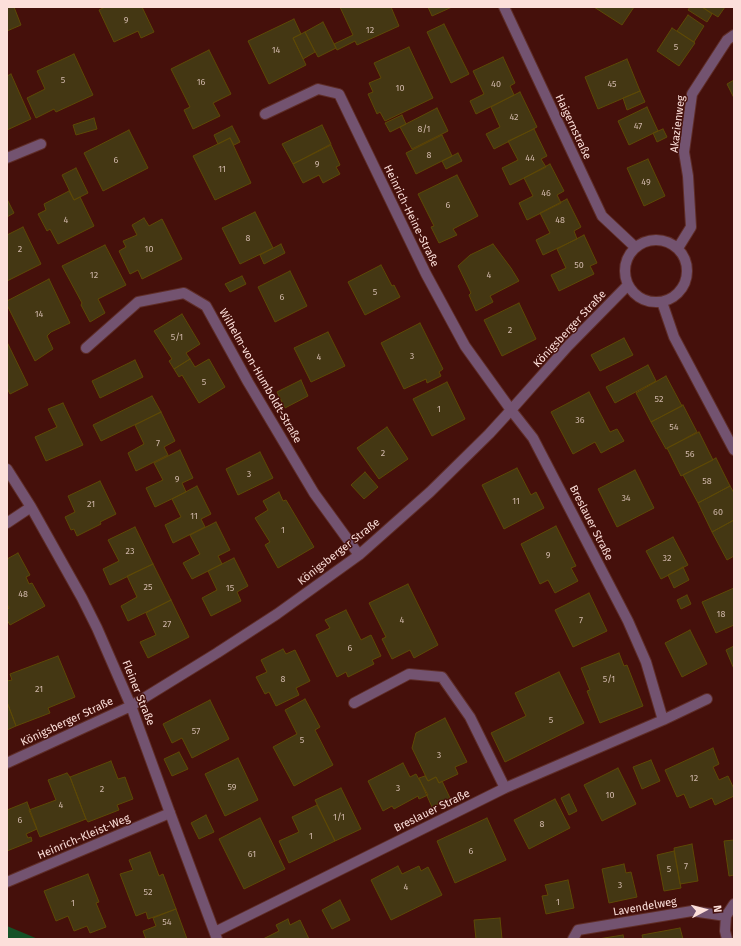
<!DOCTYPE html>
<html>
<head>
<meta charset="utf-8">
<style>
	body { margin:0 }
	#map { position:relative; width:741px; height:946px; overflow:hidden; background:#45100b; font-family:"Fira Sans",sans-serif }
	canvas { display:block }
	.frame { position:absolute; inset:0; border:8px solid #fcdfda; pointer-events:none }
	.north { position:absolute; left:685px; top:890px; width:40px; height:40px; -webkit-text-stroke:3px #45100b; paint-order:stroke; rotate:84deg; font-size:11px; font-weight:700; line-height:16px; text-align:center; color:#fcdfda }
	.north::after { content:''; display:block; margin:auto; width:14px; height:18px; background:#fcdfda; clip-path:polygon(50% 0,100% 100%,50% 72%,0 100%) }
</style>
</head>
<body>
<div id="map">
<canvas width="741" height="946"></canvas>
<div class="frame"></div>
<div class="north">N</div>
</div>
<script>
const context = document.querySelector('canvas').getContext('2d');
context.lineJoin = 'round';
function paint(path, color) { context.fillStyle = color; context.fill(path, 'evenodd'); }
const shape = rows => new Path2D(rows.map(r => 'M' + r).join(''));
function stroke(path, color, width, dash) { context.strokeStyle = color; context.lineWidth = width; context.lineCap = dash ? 'butt' : 'round'; context.setLineDash(dash || []); context.stroke(path); }
function write(font, color, halo, rows, align = 'center') {
  context.font = font + ' "Fira Sans",sans-serif'; context.lineWidth = 3; context.setLineDash([]); context.textBaseline = 'middle'; context.strokeStyle = halo; context.fillStyle = color; for (const [text, x, y, turn = 0] of rows) {
    context.save(); context.translate(x, y); context.rotate((+turn || 0) * Math.PI / 180); context.textAlign = isNaN(turn) ? turn : align; if (halo) context.strokeText(text, 0, 0); context.fillText(text, 0, 0); context.restore();
  }
}
paint(shape([
	[7,926,38,939,7,939]
]), '#155227');
const building = shape([
	[7,7,14,7,21,25,7,31,7,7],
	[105,7,142,7,154,32,141,38,138,31,114,42,99,10,105,7],
	[340,7,391,7,399,26,357,45,355,41,337,50,334,44,353,35,340,7],
	[428,7,452,7,432,16,428,7],
	[594,7,634,7,622,25,594,7],
	[690,7,702,7,712,14,707,22,688,10,690,7],
	[702,7,725,7,718,17,702,7],
	[688,15,704,26,694,42,677,31,688,15],
	[294,19,301,34,293,38,306,65,269,84,248,41,294,19],
	[323,22,336,48,318,57,305,32,323,22],
	[444,24,469,74,451,83,427,32,444,24],
	[672,28,695,43,679,66,657,51,672,28],
	[305,32,315,52,303,59,293,38,305,32],
	[409,47,433,98,385,121,380,112,377,114,368,94,373,92,369,83,381,78,374,63,409,47],
	[209,50,231,94,213,103,220,116,193,129,184,110,190,107,171,69,209,50],
	[74,54,93,95,56,112,54,109,36,118,27,98,45,89,37,71,74,54],
	[503,57,515,83,510,86,514,95,476,114,470,101,484,94,473,71,503,57],
	[627,59,640,91,598,109,585,77,627,59],
	[11,74,31,119,7,130,7,76,11,74],
	[734,80,734,98,727,84,734,80],
	[640,91,645,102,627,110,623,98,640,91],
	[520,92,537,127,494,149,486,134,500,127,491,107,520,92],
	[647,107,658,131,629,145,618,121,647,107],
	[437,108,448,131,412,149,400,127,437,108],
	[402,115,406,124,390,132,385,123,402,115],
	[94,118,97,129,76,135,73,125,94,118],
	[322,125,331,144,293,164,282,144,322,125],
	[232,126,240,142,234,145,230,138,218,144,214,135,232,126],
	[534,129,547,156,541,159,546,167,510,185,502,168,518,160,508,141,534,129],
	[663,129,667,137,657,142,653,133,663,129],
	[129,130,148,168,103,191,84,153,129,130],
	[442,135,452,156,416,174,406,153,442,135],
	[230,138,251,183,215,200,193,156,230,138],
	[331,145,340,165,336,167,340,174,323,183,319,175,303,183,293,164,331,145],
	[458,153,462,161,446,169,442,161,458,153],
	[648,159,665,196,644,206,627,168,648,159],
	[550,164,564,191,557,195,561,203,527,220,519,203,533,196,524,178,550,164],
	[76,168,88,193,74,200,62,175,76,168],
	[457,175,478,216,453,229,457,235,439,243,431,227,434,226,418,194,457,175],
	[69,191,74,200,80,197,94,226,58,244,50,229,47,231,38,214,46,210,44,204,69,191],
	[7,199,14,213,7,217,7,199],
	[567,199,581,227,574,231,577,239,543,255,536,240,550,233,540,213,567,199],
	[255,212,273,248,240,264,222,228,255,212],
	[144,218,149,226,162,219,182,259,142,279,138,270,130,274,119,251,126,247,123,241,137,235,132,225,144,218],
	[23,227,41,264,7,281,7,235,23,227],
	[584,235,597,263,590,266,594,274,559,291,551,275,566,268,557,249,584,235],
	[281,244,285,253,264,264,260,255,281,244],
	[493,244,511,268,519,281,490,296,493,302,476,311,469,295,471,293,458,266,470,255,493,244],
	[105,245,126,285,98,299,105,313,90,322,81,305,82,303,62,266,105,245],
	[381,265,392,286,394,285,400,297,365,315,348,282,381,265],
	[290,271,307,306,275,322,258,287,290,271],
	[242,276,246,284,230,292,225,284,242,276],
	[49,279,70,323,51,332,47,336,53,349,35,361,7,305,7,301,49,279],
	[519,303,536,339,502,356,484,320,519,303],
	[182,314,200,344,186,353,190,359,174,369,169,361,172,359,154,331,182,314],
	[420,323,443,369,439,372,441,376,427,383,426,379,404,389,381,343,420,323],
	[328,332,345,366,311,382,294,348,328,332],
	[624,338,633,355,600,371,591,355,624,338],
	[7,342,28,385,10,394,7,388,7,342],
	[190,359,195,367,209,359,225,387,199,403,182,375,179,377,174,369,190,359],
	[135,360,143,377,100,398,92,381,135,360],
	[648,365,656,381,615,403,606,387,648,365],
	[666,376,682,406,651,422,636,393,666,376],
	[301,380,308,396,285,408,277,392,301,380],
	[447,382,465,419,432,436,413,399,447,382],
	[589,392,610,432,617,429,624,441,601,453,595,442,573,454,551,412,589,392],
	[152,396,161,412,101,441,93,425,152,396],
	[63,403,83,445,46,461,35,437,57,427,48,409,63,403],
	[683,405,697,432,666,449,651,422,683,405],
	[161,412,175,441,164,447,168,455,136,471,128,453,144,444,135,425,161,412],
	[387,427,408,459,379,479,357,448,387,427],
	[699,432,713,460,681,476,667,448,699,432],
	[180,450,193,478,182,483,186,492,155,507,146,488,163,480,154,463,180,450],
	[260,452,273,478,238,495,226,469,260,452],
	[716,458,730,486,698,503,683,475,716,458],
	[517,468,531,495,536,492,544,508,504,529,482,485,517,468],
	[635,470,654,508,617,527,598,489,635,470],
	[365,472,378,487,364,499,351,485,365,472],
	[100,481,116,514,100,522,101,524,77,536,74,529,71,530,65,517,75,512,68,496,100,481],
	[197,486,211,514,201,519,205,527,173,543,165,525,181,517,172,499,197,486],
	[730,486,734,493,734,520,712,532,698,503,730,486],
	[279,492,283,501,286,500,314,547,278,568,265,545,270,542,255,518,268,510,263,501,279,492],
	[734,520,734,556,727,560,712,532,734,520],
	[216,522,230,550,218,556,222,564,192,579,183,563,200,554,190,535,216,522],
	[556,526,576,566,571,568,578,581,555,593,548,580,540,584,521,544,556,526],
	[135,527,153,564,110,585,103,569,119,561,108,540,135,527],
	[673,537,688,565,661,579,646,551,673,537],
	[18,553,30,575,26,577,29,584,32,583,45,606,10,625,7,620,7,610,9,608,7,604,7,559,18,553],
	[234,558,248,586,237,592,241,601,211,616,202,598,217,590,208,571,234,558],
	[153,564,171,600,128,621,121,606,137,597,127,576,153,564],
	[683,567,689,580,674,588,668,575,683,567],
	[408,584,438,645,414,658,410,650,392,659,382,639,386,637,369,603,408,584],
	[734,588,734,625,716,633,702,602,734,588],
	[589,593,607,631,573,647,555,610,589,593],
	[687,595,691,604,681,609,677,600,687,595],
	[171,600,189,637,148,658,140,642,156,635,146,613,171,600],
	[346,610,361,640,371,635,381,656,372,660,374,664,348,677,346,672,337,677,316,635,330,628,325,620,346,610],
	[690,630,707,664,682,677,665,643,690,630],
	[734,646,734,669,726,650,734,646],
	[283,649,286,654,295,650,310,681,296,688,299,695,276,706,269,692,265,694,256,677,267,672,261,660,283,649],
	[619,653,624,666,627,665,643,706,600,723,587,691,590,690,581,668,619,653],
	[58,656,75,697,48,708,50,713,16,726,7,702,7,681,12,680,10,674,58,656],
	[559,672,584,723,505,762,491,733,526,716,515,693,559,672],
	[305,699,320,727,315,730,333,765,294,786,273,747,297,734,285,710,305,699],
	[210,700,229,739,192,758,182,738,172,743,163,724,210,700],
	[7,702,16,726,7,730,7,702],
	[445,718,467,762,455,767,458,774,439,783,436,777,428,781,412,748,416,733,445,718],
	[713,748,719,764,713,767,719,780,728,776,734,789,734,796,715,805,712,798,690,808,684,794,677,797,665,770,713,748],
	[179,752,188,769,172,776,164,759,179,752],
	[238,758,258,800,225,816,205,774,238,758],
	[651,760,660,781,642,789,633,767,651,760],
	[111,761,118,779,125,777,133,799,117,805,119,810,88,822,86,819,70,777,111,761],
	[403,763,410,777,416,774,428,795,419,799,418,796,394,809,392,806,383,811,368,781,403,763],
	[618,768,636,804,602,821,584,785,618,768],
	[67,773,70,777,86,819,40,837,29,810,56,800,48,780,67,773],
	[425,776,428,781,436,777,439,783,442,781,450,798,432,807,419,778,425,776],
	[341,788,361,829,335,841,315,800,341,788],
	[569,794,577,811,569,815,561,798,569,794],
	[555,799,570,828,529,849,514,820,555,799],
	[27,802,37,829,26,834,28,838,31,837,32,841,7,851,7,810,27,802],
	[317,805,335,841,289,863,279,841,299,832,292,817,317,805],
	[206,815,214,832,199,839,191,823,206,815],
	[260,818,285,869,244,889,219,839,260,818],
	[487,818,506,860,455,883,437,841,487,818],
	[734,840,734,875,729,876,724,841,734,840],
	[692,844,698,881,680,884,674,848,692,844],
	[674,851,681,888,664,891,657,855,674,851],
	[150,852,159,876,163,874,176,909,148,919,146,912,136,916,120,874,133,870,129,860,150,852],
	[624,864,626,873,631,872,637,897,609,903,602,869,624,864],
	[398,866,402,874,419,866,421,871,428,867,442,895,391,920,371,880,398,866],
	[88,874,99,902,96,903,106,927,90,933,87,926,74,931,68,916,56,921,44,891,88,874],
	[568,880,574,908,546,914,542,896,548,895,545,885,568,880],
	[340,900,350,920,332,929,322,910,340,900],
	[176,909,187,939,146,939,143,931,156,926,153,918,176,909],
	[500,918,502,939,476,939,474,920,500,918],
	[288,919,290,925,300,920,309,939,263,939,279,931,276,925,288,919],
	[680,928,683,939,643,939,642,935,680,928],
	[623,935,624,939,598,939,623,935]
]);
paint(building, '#443713');
stroke(building, '#5d4906', 1);
const lane = shape([
	[7,882,170,813]
]);
const street = shape([
	[504,7,602,216,635,247],
	[265,114,318,89,339,94,426,274,465,346,511,410,533,438,628,621,646,662,663,720],
	[7,158,41,144],
	'625 271a31 31 0 1 1 62 0a31 31 0 1 1-62 0Z',
	[678,248,691,227,688,176,684,152,692,94,727,40,734,35],
	[662,302,674,337,734,450],
	[86,348,138,302,184,293,206,306,248,382,314,493,359,555],
	[7,469,31,507,82,598,97,628,131,706,170,813,217,939],
	[7,523,31,507],
	[354,703,409,674,442,677,470,717,505,788],
	[7,763,131,706,217,653,277,614,359,555,430,492,489,434,511,410,568,346,628,285],
	[215,932,505,788,663,720,707,699],
	[573,939,578,930,692,911,726,916],
	[727,939,725,931,726,916,734,904]
]);
stroke(lane, '#5f2d28', 12);
stroke(street, '#5f2d28', 12);
stroke(lane, '#735370', 10);
stroke(street, '#735370', 10);
write('9px', '#ceb5a8', null, [
	["9",126,20],
	["12",370,30],
	["5",676,47],
	["14",276,50],
	["5",63,80],
	["16",201,82],
	["40",496,84],
	["45",612,84],
	["10",400,88],
	["42",514,117],
	["47",638,126],
	["8/1",424,129],
	["8",429,155],
	["44",530,158],
	["6",116,160],
	["9",317,164],
	["11",222,169],
	["49",646,182],
	["46",546,193],
	["6",448,205],
	["4",66,220],
	["48",560,220],
	["8",248,238],
	["2",20,249],
	["10",149,249],
	["50",579,265],
	["12",94,275],
	["4",489,275],
	["5",375,292],
	["6",282,297],
	["14",39,314],
	["2",510,330],
	["5/1",177,337],
	["3",412,356],
	["4",319,357],
	["5",204,382],
	["52",659,399],
	["1",439,409],
	["36",580,420],
	["54",674,427],
	["7",158,443],
	["2",383,453],
	["56",690,454],
	["3",249,474],
	["9",177,479],
	["58",707,481],
	["34",626,498],
	["11",516,501],
	["21",91,504],
	["60",718,512],
	["11",194,516],
	["1",283,530],
	["23",130,551],
	["9",548,555],
	["32",667,558],
	["25",148,587],
	["15",230,588],
	["48",23,594],
	["18",721,614],
	["4",402,620],
	["7",581,620],
	["27",167,624],
	["6",350,648],
	["8",283,679],
	["5/1",609,679],
	["21",39,689],
	["5",551,720],
	["57",196,731],
	["5",302,740],
	["3",439,755],
	["12",694,778],
	["59",232,787],
	["3",398,788],
	["2",102,789],
	["10",610,795],
	["4",61,805],
	["1/1",339,817],
	["6",20,820],
	["8",542,824],
	["1",311,836],
	["6",471,851],
	["61",252,854],
	["7",686,866],
	["5",669,869],
	["3",620,885],
	["4",406,887],
	["52",148,892],
	["1",558,902],
	["1",73,903],
	["54",167,922]
]);
write('11px', '#fcdfda', '#45100b', [
	["Akazienweg",678,124,-83],
	["Haigernstraße",573,127,65],
	["Heinrich-Heine-Straße",411,216,64],
	["Königsberger Straße",570,329,-47],
	["Wilhelm-von-Humboldt-Straße",260,376,60],
	["Breslauer Straße",591,523,63],
	["Königsberger Straße",339,552,-38],
	["Fleiner Straße",138,693,68],
	["Königsberger Straße",67,722,-25],
	["Breslauer Straße",432,811,-26],
	["Heinrich-Kleist-Weg",84,837,-23],
	["Lavendelweg",645,907,-10]
]);
</script>
</body>
</html>
